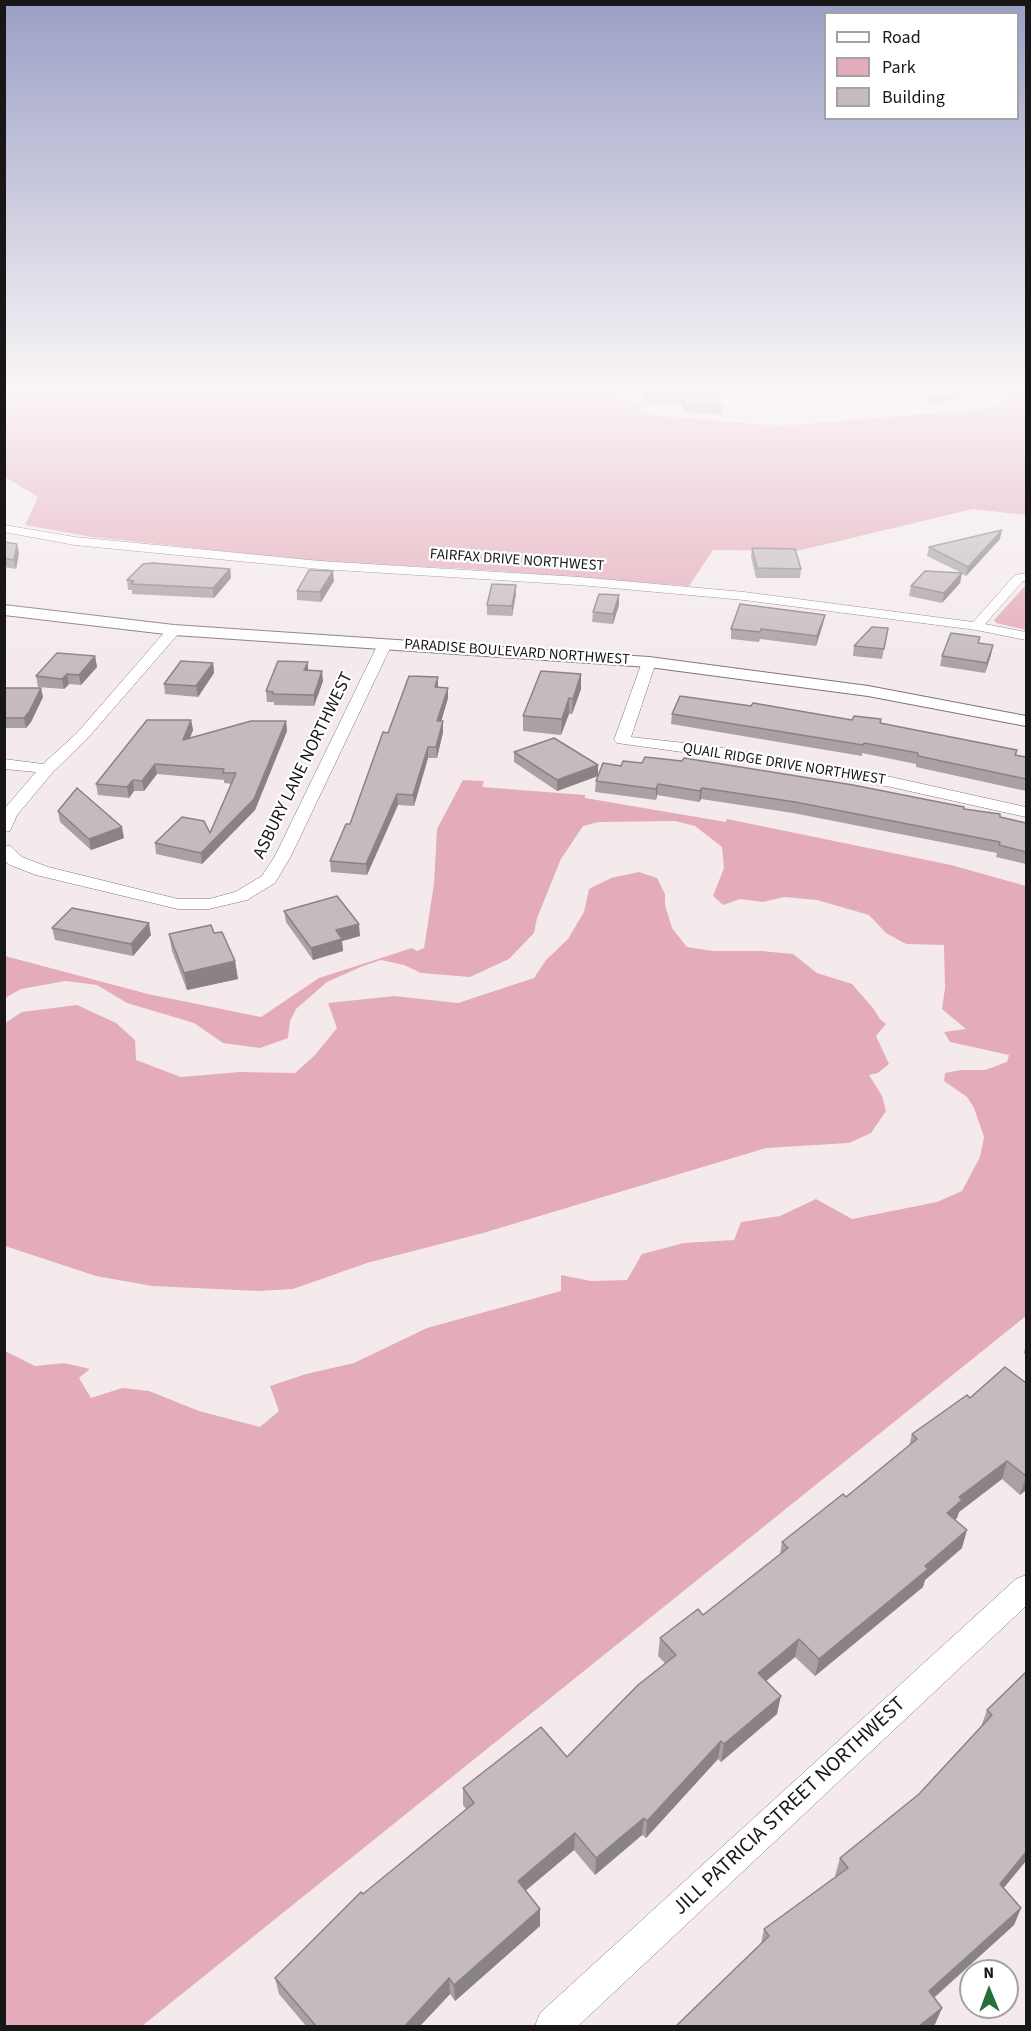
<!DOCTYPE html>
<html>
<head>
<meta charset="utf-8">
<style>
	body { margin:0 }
	#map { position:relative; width:1031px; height:2031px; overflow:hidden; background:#f4eaec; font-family:"Source Sans 3",sans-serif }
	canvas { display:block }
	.frame { position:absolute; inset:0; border:6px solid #191617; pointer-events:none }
	.legend { position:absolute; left:824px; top:12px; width:195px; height:108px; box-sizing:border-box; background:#fff; border:2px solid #a3a2a2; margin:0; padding:8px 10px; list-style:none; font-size:18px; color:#191617 }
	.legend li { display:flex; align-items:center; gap:12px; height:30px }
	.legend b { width:30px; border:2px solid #a3a2a2 }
	.north { position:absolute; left:959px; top:1959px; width:60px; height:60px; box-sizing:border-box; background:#fff; border:2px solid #a3a2a2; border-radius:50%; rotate:359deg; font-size:16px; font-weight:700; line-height:24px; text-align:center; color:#191617 }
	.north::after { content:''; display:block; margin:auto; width:21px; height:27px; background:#256f3c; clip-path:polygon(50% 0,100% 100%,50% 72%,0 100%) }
</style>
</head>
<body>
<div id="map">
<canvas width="1031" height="2031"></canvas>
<div class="frame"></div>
<ul class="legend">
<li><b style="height:8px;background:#fff"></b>Road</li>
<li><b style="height:16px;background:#e4acbb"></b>Park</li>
<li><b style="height:16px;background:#c5bbbd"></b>Building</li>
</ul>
<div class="north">N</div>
</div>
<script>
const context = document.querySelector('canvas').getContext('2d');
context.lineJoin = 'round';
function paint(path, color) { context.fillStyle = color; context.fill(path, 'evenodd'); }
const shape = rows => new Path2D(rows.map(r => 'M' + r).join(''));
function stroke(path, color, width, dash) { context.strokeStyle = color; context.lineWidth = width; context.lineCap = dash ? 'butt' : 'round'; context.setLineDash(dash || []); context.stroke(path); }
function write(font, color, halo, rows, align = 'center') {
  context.font = font + ' "Source Sans 3",sans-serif'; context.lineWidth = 4.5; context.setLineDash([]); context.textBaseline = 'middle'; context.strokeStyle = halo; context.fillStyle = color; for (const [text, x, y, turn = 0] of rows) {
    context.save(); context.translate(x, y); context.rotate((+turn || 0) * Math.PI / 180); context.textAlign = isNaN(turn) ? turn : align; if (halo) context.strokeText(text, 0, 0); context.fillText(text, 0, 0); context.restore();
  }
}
paint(shape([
	[5,388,610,388,652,415,779,426,995,408,1007,388,1026,388,1026,515,973,509,797,551,713,550,689,586,468,569,325,562,92,537,25,525,38,497,5,477],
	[1026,585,1026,630,996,623,994,620],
	[463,780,484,781,482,787,585,795,585,798,726,822,727,819,951,865,1026,886,1026,1316,142,2026,5,2026,5,1351,35,1366,64,1363,90,1369,79,1378,91,1398,122,1388,149,1391,199,1411,260,1427,279,1411,270,1386,306,1374,354,1363,427,1328,561,1291,561,1275,591,1281,627,1280,642,1254,684,1243,734,1240,741,1222,780,1216,816,1199,852,1219,937,1202,962,1191,980,1157,984,1137,974,1108,967,1097,944,1081,945,1073,961,1070,985,1070,1007,1062,1009,1055,950,1042,944,1032,966,1029,942,1009,945,988,944,945,906,944,886,933,869,915,817,900,784,897,763,902,740,899,723,905,713,896,724,868,722,847,695,826,675,821,599,822,583,826,561,859,537,918,534,933,509,959,470,977,421,973,404,965,381,960,363,966,327,982,296,1009,290,1021,288,1038,260,1048,223,1043,194,1023,127,1003,97,985,66,981,21,989,5,998,5,956,148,994,261,1017,319,978,412,948,417,951,424,948,434,884,437,829],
	[639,872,657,878,665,894,665,905,672,928,687,947,713,951,761,951,793,954,817,973,852,984,873,1008,880,1019,886,1024,876,1036,889,1064,878,1073,869,1075,882,1096,886,1111,871,1133,849,1143,766,1148,483,1233,367,1263,293,1289,258,1291,152,1286,96,1276,5,1246,5,1023,22,1012,77,1005,116,1023,135,1040,136,1060,181,1077,240,1072,295,1073,315,1055,337,1028,328,1003,394,996,458,1003,534,978,546,960,568,939,584,912,589,889,611,878]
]), '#e4acbb');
const minor = shape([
	[4,525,75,537,320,561,579,577,744,592,973,622,1015,575,1026,573,1026,581,1023,581,985,624,1026,632,1026,640,976,630,744,600,579,585,320,569,75,545,4,532,4,525],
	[174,626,181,630,179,633,87,739,53,772,17,815,10,831,4,832,4,809,36,772,4,769,4,759,43,764,77,733,169,627,174,626],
	[385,640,392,644,291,856,275,883,247,900,209,909,178,909,36,875,10,865,4,860,4,845,10,846,22,857,48,867,178,899,209,899,235,892,262,876,275,856,378,644,385,640],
	[649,658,656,662,631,737,711,746,891,777,1026,807,1026,817,891,787,711,756,617,743,614,740,642,662,649,658],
	[1026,1575,1026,1606,578,2026,535,2026,540,2013,1016,1579,1026,1575]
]);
const tertiary = shape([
	[4,605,174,625,649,657,868,686,1026,716,1026,726,868,696,649,667,174,635,4,615,4,605]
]);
stroke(minor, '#7f7678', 1);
stroke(tertiary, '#7f7678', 2);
paint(minor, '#fff');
paint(tertiary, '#fff');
paint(shape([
	[641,388,705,388,718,396,718,403,722,407,721,415,682,412,683,404,645,404],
	[920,388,969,388,966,397,931,403],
	[1000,539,966,576,962,574,960,583,942,603,909,596,911,586,962,573,927,556,929,547],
	[4,542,19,553,16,569,4,567],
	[752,548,801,569,800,578,756,578,751,557],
	[230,569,231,578,214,598,132,594,132,590,128,590,127,580],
	[334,581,321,602,297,600,297,591],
	[516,594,512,616,487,615,487,605],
	[619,605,613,624,592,622,593,612],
	[825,615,823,624,816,646,760,639,759,642,731,639,731,629],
	[888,628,882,659,853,656,854,646],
	[979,643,991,655,985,673,940,666,942,656],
	[95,656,97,667,81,685,69,684,64,689,38,687,36,676],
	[213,663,214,673,198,697,165,694,164,684],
	[308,670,323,681,314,706,274,705,274,702,267,702,266,691],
	[581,674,581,689,572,714,569,714,561,735,523,731,523,716],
	[438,677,438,688,448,688,448,698,441,721,443,732,437,758,428,758,414,806,398,805,367,875,331,872,330,861,350,824,388,733],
	[4,688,43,697,31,722,26,728,4,728],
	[672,714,852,720,880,723,1017,750,1016,755,1026,757,1026,791,916,767,916,764,862,753,862,756,671,724],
	[191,720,193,730,189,739,286,721,287,731,255,810,202,864,156,854,155,843,210,833,232,784,224,783,224,780,157,774,144,791,134,791,129,798,98,795,96,784],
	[514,752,598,765,598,776,557,791,514,762],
	[603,763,964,809,1026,823,1026,864,996,857,997,853,793,813,701,799,699,802,657,795,656,800,595,792,596,781],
	[58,811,124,838,91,850,60,822],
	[284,911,360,936,342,941,343,951,313,960,286,922],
	[52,928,151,935,133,956,55,940],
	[169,934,235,961,238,979,187,990,172,951],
	[1026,1344,1026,1355,1024,1353],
	[1026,1383,1026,1490,1020,1495,1002,1479,959,1512,957,1518,955,1520,962,1548,925,1580,923,1587,815,1676,795,1657,766,1681,777,1714,721,1762,718,1759,646,1838,642,1835,595,1875,574,1850,525,1891,540,1926,455,2001,450,1994,420,2026,306,2026,279,1994,275,1978,363,1894,466,1809,463,1805,463,1788,567,1757,665,1663,658,1656,660,1638,703,1615,780,1554,782,1542,846,1497,909,1446,912,1434,970,1398],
	[1026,1672,1004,1888,1021,1908,1014,1925,934,1998,942,2008,935,2024,933,2026,676,2026,761,1944,764,1929,836,1876,835,1876,840,1858,919,1794,981,1727,987,1710]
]), '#a9a1a3');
paint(shape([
	[969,388,966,397,931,403,932,395],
	[1002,530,1000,539,966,576,968,567],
	[17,544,19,553,16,569,14,560],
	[230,569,231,578,214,598,213,588],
	[333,571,334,581,321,602,320,592],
	[962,573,960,583,942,603,944,593],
	[516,585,516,594,512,616,512,606],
	[619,595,619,605,613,624,613,614],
	[825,615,823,624,816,646,817,636],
	[993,645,991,655,985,673,987,663],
	[95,656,97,667,81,685,79,675],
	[308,662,308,672,304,670],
	[213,663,214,673,198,697,196,686],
	[322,671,323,681,314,706,314,695],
	[67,674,69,684,64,689,62,679],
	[581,674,581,689,572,714,573,699],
	[438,677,438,688,435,687],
	[41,688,43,697,31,722,26,728,24,718],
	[448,688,448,698,438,732,437,721],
	[569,698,569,714,561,735,562,719],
	[191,720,193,730,185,751,183,740],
	[286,721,287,731,255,810,202,864,201,853],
	[443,721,443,732,437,758,436,747],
	[428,747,428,758,414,806,413,795],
	[155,764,157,774,144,791,142,781],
	[598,765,598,776,557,791,557,780],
	[133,780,134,791,129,798,127,787],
	[658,784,657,795,656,800,656,789],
	[702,788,701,799,699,802,700,791],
	[397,794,398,805,367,875,366,864],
	[122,827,124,838,91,850,89,839],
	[149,923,151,935,133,956,131,944],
	[359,924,360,936,342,941,343,951,313,960,311,948,336,930],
	[235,961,238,979,187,990,184,973],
	[1007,1461,1002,1479,959,1512,957,1518,942,1531,947,1513,959,1497],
	[1026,1477,1026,1490,1020,1495],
	[967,1530,962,1548,925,1580,923,1587,815,1676,819,1659],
	[799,1639,795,1657,755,1690,758,1673],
	[781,1696,777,1714,721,1762,724,1744],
	[721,1741,718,1759,646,1838,647,1821],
	[644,1818,642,1835,595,1875,596,1858],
	[575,1833,574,1850,518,1897,518,1881],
	[1026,1852,1026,1861,993,1901,1000,1884],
	[1021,1908,1014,1925,922,2008,929,1991],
	[540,1909,540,1926,455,2001,454,1985],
	[449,1978,450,1994,420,2026,405,2026],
	[942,2008,935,2024,933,2026,919,2026]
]), '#8a8384');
const building = shape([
	[643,388,705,388,718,396,710,396,722,407,683,405,686,396,645,396,643,388],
	[927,388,967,388,967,389,932,395,927,388],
	[1002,530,968,567,929,547,1002,530],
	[4,542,17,544,14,560,4,558,4,542],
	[752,548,795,549,801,569,757,568,752,548],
	[153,563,230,569,213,588,131,584,134,581,127,580,143,564,153,563],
	[309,570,333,571,320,592,297,591,309,570],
	[925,571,962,573,944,593,911,586,925,571],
	[492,584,516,585,512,606,487,605,492,584],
	[599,594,619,595,613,614,593,612,599,594],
	[740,604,825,615,817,636,761,629,760,632,731,629,740,604],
	[872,627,888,628,884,649,854,646,872,627],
	[951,633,980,637,978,643,993,645,987,663,942,656,951,633],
	[57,653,95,656,79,675,67,674,62,679,36,676,57,653],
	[181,661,213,663,196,686,164,684,181,661],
	[278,661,308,662,304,670,322,671,314,695,273,694,273,692,266,691,278,661],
	[541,671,581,674,573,699,569,698,562,719,523,716,541,671],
	[409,676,438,677,435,687,448,688,437,721,443,721,436,747,428,747,413,795,397,794,366,864,330,861,346,824,350,824,383,732,388,733,409,676],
	[4,688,41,688,29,712,24,718,4,718,4,688],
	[680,696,751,706,753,703,852,720,854,716,881,719,880,723,1017,750,1015,755,1026,757,1026,779,918,756,918,753,864,743,863,745,672,714,680,696],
	[147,720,191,720,183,740,251,721,286,721,254,799,201,853,155,843,182,817,204,821,210,833,236,773,223,773,224,769,155,764,142,781,133,780,127,787,96,784,147,720],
	[554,738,598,765,557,780,514,752,554,738],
	[645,757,682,761,684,758,853,785,964,807,964,809,1000,814,1000,817,1026,823,1026,852,999,845,1000,842,795,802,702,788,700,791,658,784,656,789,596,781,603,763,621,766,623,761,642,763,645,757],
	[77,788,122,827,89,839,58,811,77,788],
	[337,896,359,924,336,930,342,939,311,948,284,911,337,896],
	[72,908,149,923,131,944,52,928,72,908],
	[211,925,214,933,222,932,235,961,184,973,169,934,211,925],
	[1005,1367,1026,1383,1026,1476,1007,1461,959,1497,962,1500,947,1513,967,1530,925,1566,928,1569,819,1659,799,1639,758,1673,781,1696,724,1744,721,1741,647,1821,644,1818,596,1858,575,1833,518,1881,540,1909,454,1985,449,1978,405,2026,316,2026,275,1978,361,1892,363,1894,474,1803,463,1788,541,1727,567,1757,638,1685,676,1655,660,1638,698,1609,703,1615,788,1548,782,1542,843,1494,846,1497,917,1439,912,1434,967,1395,970,1398,1005,1367],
	[1026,1672,1026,1852,1000,1884,1021,1908,929,1991,942,2008,919,2026,676,2026,769,1936,764,1929,848,1868,840,1858,919,1794,992,1715,987,1710,1026,1672]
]);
paint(building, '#c5bbbd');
stroke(building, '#8a8384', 1.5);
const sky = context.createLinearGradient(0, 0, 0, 672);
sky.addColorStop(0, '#9b9fc6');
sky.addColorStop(0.58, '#faf6f6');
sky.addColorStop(1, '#faf6f600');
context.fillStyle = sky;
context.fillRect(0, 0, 1031, 672);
write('15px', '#191617', '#fff', [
	["FAIRFAX DRIVE NORTHWEST",517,561,4],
	["PARADISE BOULEVARD NORTHWEST",517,653,4],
	["QUAIL RIDGE DRIVE NORTHWEST",784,765,9]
]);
write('18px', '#191617', '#fff', [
	["ASBURY LANE NORTHWEST",304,766,-64]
]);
write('21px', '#191617', '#fff', [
	["JILL PATRICIA STREET NORTHWEST",790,1807,-43]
]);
</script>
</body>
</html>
